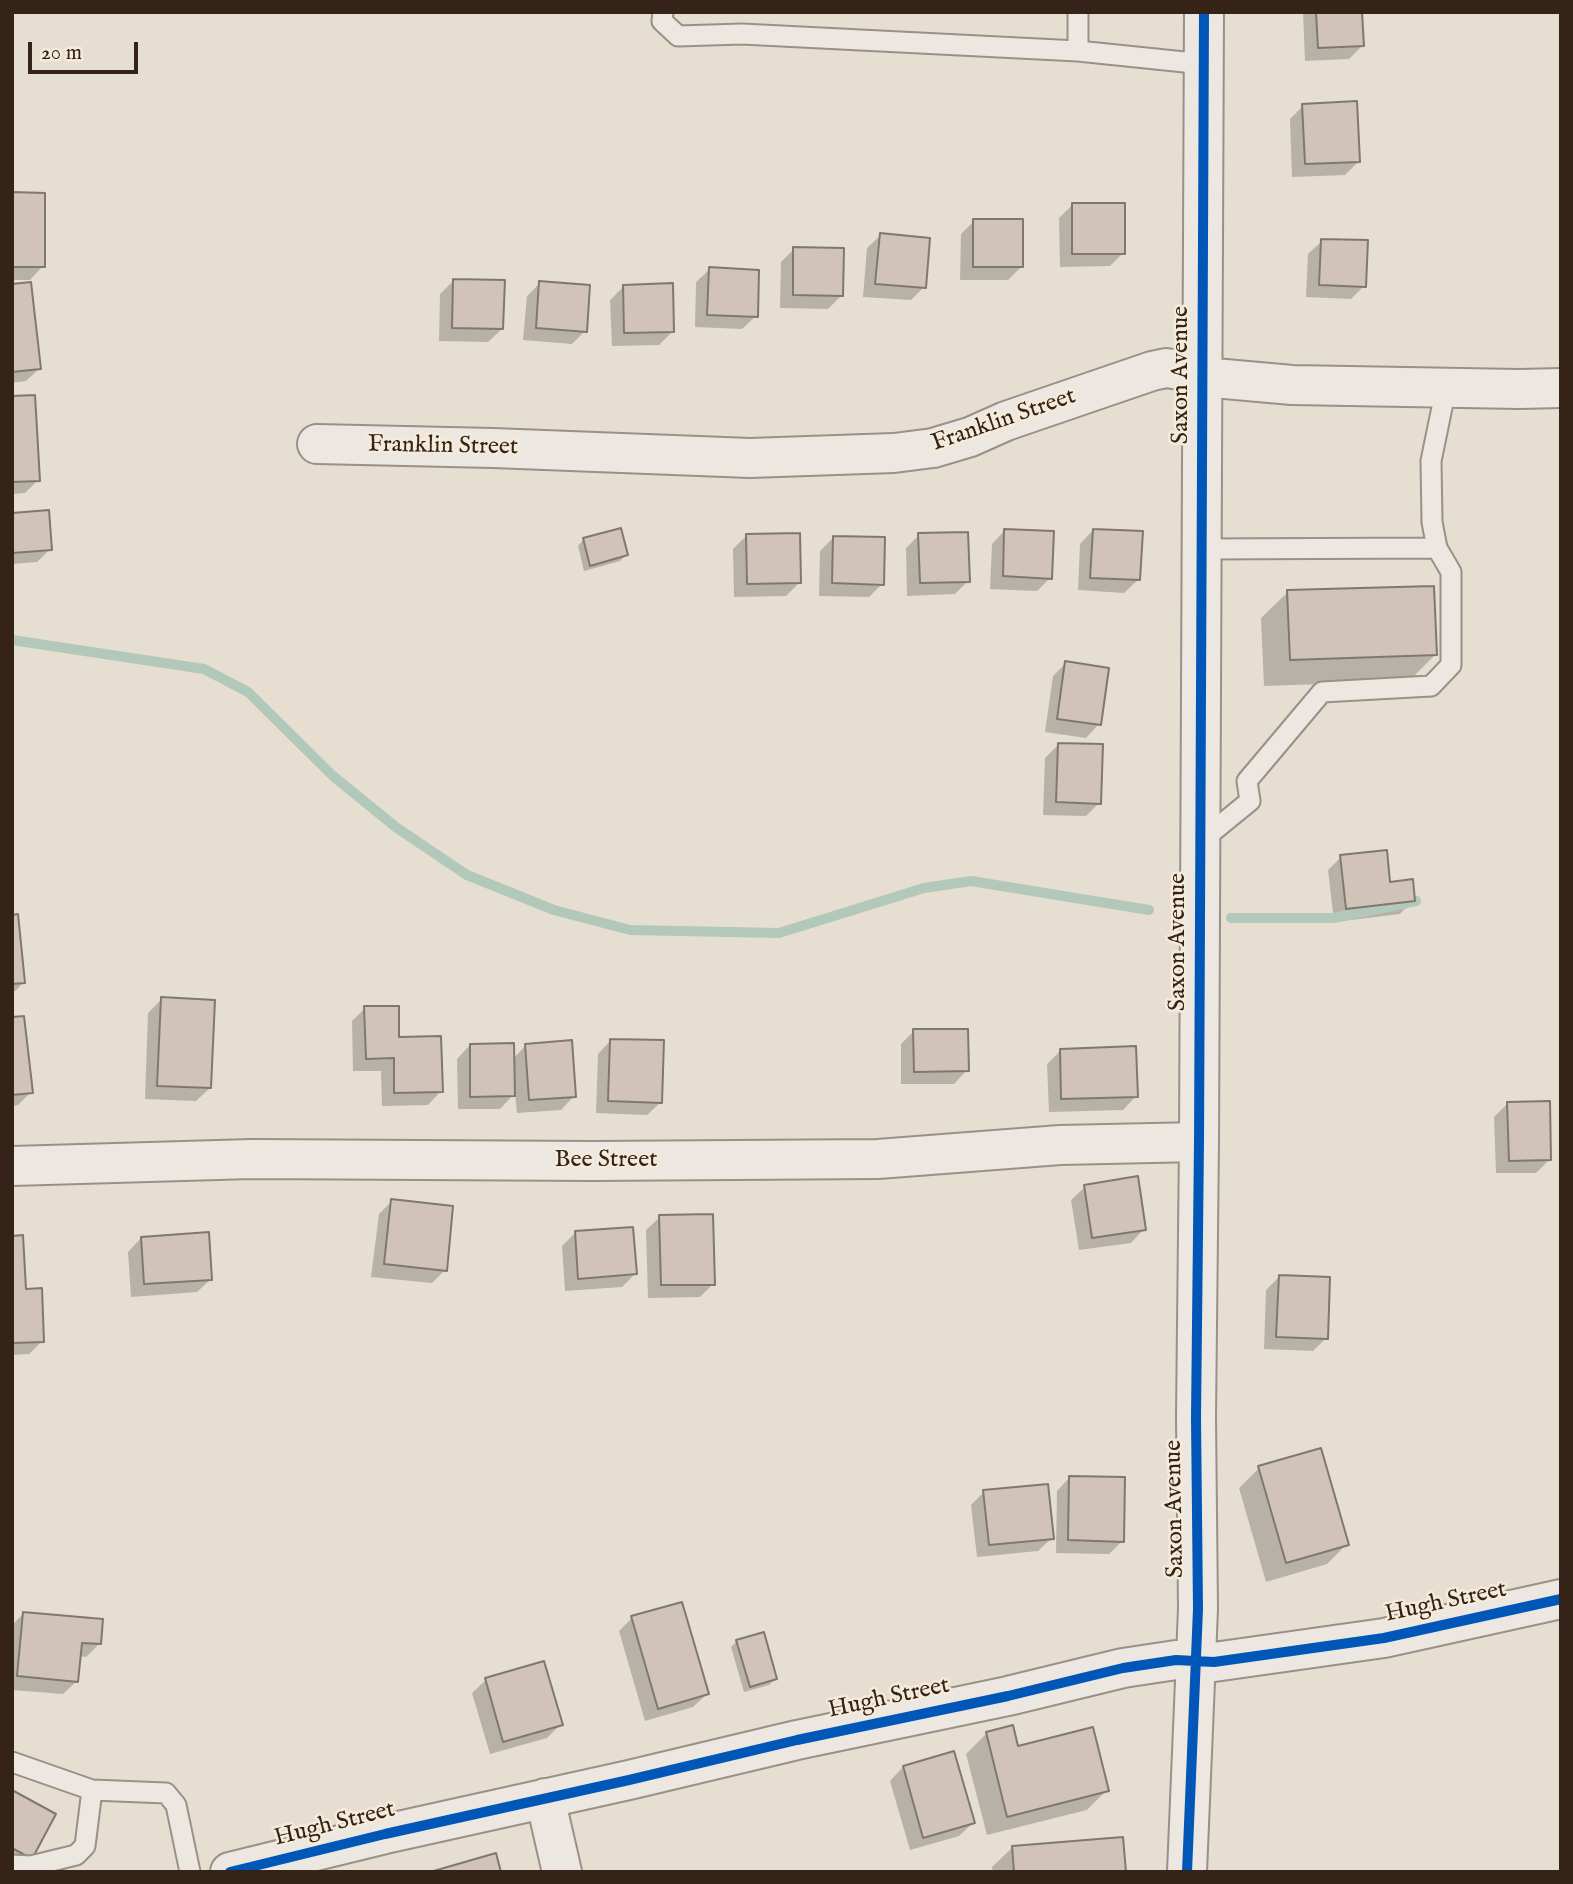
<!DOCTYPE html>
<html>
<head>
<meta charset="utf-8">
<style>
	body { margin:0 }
	#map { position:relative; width:1573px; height:1884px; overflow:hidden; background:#e6ded1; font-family:"IM FELL English",serif }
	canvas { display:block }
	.frame { position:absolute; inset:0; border:14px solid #342316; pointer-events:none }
	.scale { position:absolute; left:28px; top:42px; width:110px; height:32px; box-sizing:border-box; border:4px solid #342316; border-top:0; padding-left:9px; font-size:21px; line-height:24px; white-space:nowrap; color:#342316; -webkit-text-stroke:5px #f5ebdb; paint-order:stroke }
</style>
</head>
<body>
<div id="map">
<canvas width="1573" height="1884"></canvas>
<div class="frame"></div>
<div class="scale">20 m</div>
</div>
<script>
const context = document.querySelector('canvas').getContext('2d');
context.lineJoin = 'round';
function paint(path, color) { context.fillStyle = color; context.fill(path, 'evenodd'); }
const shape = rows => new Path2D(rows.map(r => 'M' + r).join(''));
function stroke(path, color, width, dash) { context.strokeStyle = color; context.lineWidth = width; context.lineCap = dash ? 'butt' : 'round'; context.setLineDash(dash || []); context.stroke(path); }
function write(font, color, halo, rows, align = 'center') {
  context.font = font + ' "IM FELL English",serif'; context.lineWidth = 5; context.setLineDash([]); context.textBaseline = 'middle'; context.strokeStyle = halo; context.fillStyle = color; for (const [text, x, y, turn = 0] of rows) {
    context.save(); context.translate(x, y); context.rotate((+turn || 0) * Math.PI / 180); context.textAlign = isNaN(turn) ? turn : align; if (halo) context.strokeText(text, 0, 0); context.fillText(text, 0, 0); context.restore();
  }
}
paint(shape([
	[1303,12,1361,12,1362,46,1349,59,1305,61],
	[1303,106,1358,162,1345,175,1292,177,1290,119],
	[12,194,43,266,30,280,12,280],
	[1072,205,1123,253,1110,266,1060,267,1059,218],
	[974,221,1021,267,1008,280,960,280,961,234],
	[881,235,924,287,911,300,863,297,867,248],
	[1322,241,1364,286,1351,299,1306,297,1308,254],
	[794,249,841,296,828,309,780,308,781,262],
	[710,269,756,316,742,329,695,327,696,282],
	[454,280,502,329,488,342,439,341,440,294],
	[540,283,585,331,572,344,523,340,527,296],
	[12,286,40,368,26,381,12,383],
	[624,286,673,331,659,345,612,346,610,300],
	[12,398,38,480,25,493,12,494],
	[12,515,50,549,37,562,12,564],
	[1005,530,1050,578,1037,591,990,589,992,544],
	[1093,530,1138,580,1124,593,1078,590,1080,544],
	[919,535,968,581,955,594,907,596,906,548],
	[746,536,800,582,786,596,734,597,733,549],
	[834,537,882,584,869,597,819,596,820,551],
	[584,539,626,555,620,561,584,571,578,546],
	[1288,592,1435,655,1409,681,1264,686,1261,618],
	[1066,663,1099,724,1086,738,1045,732,1053,676],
	[1058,745,1099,803,1086,816,1043,815,1045,758],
	[1341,857,1389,884,1413,900,1400,914,1334,922,1328,870],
	[12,916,23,983,12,994],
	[162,999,210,1088,196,1101,145,1099,148,1013],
	[365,1008,398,1039,441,1091,428,1105,382,1106,381,1071,353,1071,352,1021],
	[12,1019,31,1092,18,1105,12,1106],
	[914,1031,967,1070,954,1084,901,1084,901,1044],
	[611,1040,661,1102,647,1115,596,1113,598,1054],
	[470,1045,513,1059,526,1045,574,1096,561,1110,517,1113,515,1093,500,1109,458,1109,457,1059],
	[1060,1051,1136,1096,1123,1110,1049,1112,1047,1064],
	[1508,1103,1550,1159,1536,1173,1496,1173,1494,1117],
	[1085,1187,1144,1229,1131,1243,1079,1250,1071,1200],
	[392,1201,445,1270,432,1283,371,1277,379,1214],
	[660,1217,713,1284,700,1297,648,1298,646,1230],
	[575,1233,635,1274,622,1287,565,1291,562,1246],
	[12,1238,24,1291,42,1341,29,1354,12,1355],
	[141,1238,211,1279,197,1292,131,1297,128,1252],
	[1279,1277,1326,1338,1313,1351,1264,1349,1266,1290],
	[1259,1468,1347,1544,1327,1564,1266,1582,1239,1488],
	[1070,1477,1122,1541,1109,1554,1056,1553,1057,1491],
	[984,1492,1052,1538,1038,1551,977,1557,971,1505],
	[23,1614,99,1644,86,1657,79,1656,77,1681,63,1694,12,1690,12,1625],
	[632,1618,707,1694,693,1707,645,1721,619,1631],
	[737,1641,775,1679,769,1685,744,1692,731,1647],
	[486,1680,561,1724,547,1738,490,1754,472,1693],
	[986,1734,1017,1748,1107,1790,1087,1810,987,1835,966,1754],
	[903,1767,973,1823,959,1836,910,1850,890,1781],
	[12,1792,30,1858,12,1868],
	[1013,1847,1124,1872,993,1872,992,1867]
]), '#0003');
stroke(shape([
	[12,640,204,669,248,692,333,776,397,828,467,875,554,910,630,930,779,933,924,888,971,881,1149,910],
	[1231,918,1334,918,1416,901]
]), '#b2c8ba', 10);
const building = shape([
	[1316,12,1362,12,1364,46,1318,48,1316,12],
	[1357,101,1360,162,1305,164,1302,104,1357,101],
	[12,192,45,193,45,267,12,267,12,192],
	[1072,203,1125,203,1125,254,1072,254,1072,203],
	[973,219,1023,219,1023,267,973,267,973,219],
	[880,233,930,238,926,288,875,284,880,233],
	[1321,239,1368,240,1366,287,1319,285,1321,239],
	[793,247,844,248,843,296,793,295,793,247],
	[709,267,759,270,758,317,707,315,709,267],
	[453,279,505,280,503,329,452,328,453,279],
	[539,281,590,285,587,332,536,328,539,281],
	[31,282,41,369,12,372,12,284,31,282],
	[673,283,674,332,624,333,623,285,673,283],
	[35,395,40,481,12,482,12,396,35,395],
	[49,510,52,550,12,553,12,513,49,510],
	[621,528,628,555,590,566,583,538,621,528],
	[1004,529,1054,531,1052,579,1003,576,1004,529],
	[1093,529,1143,531,1140,580,1090,578,1093,529],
	[968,532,970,582,920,583,918,533,968,532],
	[800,533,801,583,747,584,746,534,800,533],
	[833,536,885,537,884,585,832,583,833,536],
	[1434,586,1437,655,1290,660,1287,590,1434,586],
	[1065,661,1109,668,1101,725,1057,719,1065,661],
	[1058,743,1103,744,1101,804,1056,802,1058,743],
	[1387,850,1390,882,1413,879,1415,901,1346,909,1340,855,1387,850],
	[18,914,25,983,12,984,12,915,18,914],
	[161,997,215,1000,211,1088,157,1086,161,997],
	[364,1006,399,1006,399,1037,441,1036,443,1092,394,1093,394,1058,366,1059,364,1006],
	[24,1016,33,1093,12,1095,12,1017,24,1016],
	[913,1029,968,1029,969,1071,914,1072,913,1029],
	[610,1039,664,1040,662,1103,608,1101,610,1039],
	[572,1040,576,1097,529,1100,525,1044,572,1040],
	[514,1043,515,1096,470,1097,470,1044,514,1043],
	[1136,1046,1138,1097,1061,1099,1060,1049,1136,1046],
	[1550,1101,1551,1160,1509,1161,1507,1102,1550,1101],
	[1138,1176,1146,1230,1092,1238,1084,1185,1138,1176],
	[391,1199,453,1206,447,1271,384,1264,391,1199],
	[713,1214,715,1285,661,1285,659,1215,713,1214],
	[633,1227,637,1274,578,1279,575,1231,633,1227],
	[209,1232,212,1280,144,1284,141,1237,209,1232],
	[23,1235,26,1289,42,1288,44,1342,12,1343,12,1236,23,1235],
	[1279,1275,1330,1277,1328,1339,1276,1337,1279,1275],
	[1321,1448,1349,1545,1286,1563,1258,1466,1321,1448],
	[1069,1476,1125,1477,1124,1542,1068,1540,1069,1476],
	[1048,1484,1054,1539,989,1545,983,1490,1048,1484],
	[682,1602,709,1694,658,1709,631,1616,682,1602],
	[23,1612,103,1619,101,1644,82,1643,78,1682,17,1676,23,1612],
	[764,1632,777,1679,750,1687,736,1640,764,1632],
	[544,1661,563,1725,503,1742,485,1678,544,1661],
	[1013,1725,1018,1746,1093,1727,1109,1791,1007,1817,986,1732,1013,1725],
	[954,1751,975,1823,923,1838,903,1766,954,1751],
	[12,1790,56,1814,32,1859,12,1848,12,1790],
	[1123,1837,1126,1872,1014,1872,1012,1846,1123,1837],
	[496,1853,501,1872,430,1872,496,1853]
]);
paint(building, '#d1c3b7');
stroke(building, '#7f7870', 2);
const lane = shape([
	[663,12,662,21,678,36,742,34,1078,51],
	[1078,12,1078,51,1204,64],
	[1202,549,1437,548],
	[1201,841,1250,801,1247,781,1322,692,1431,686,1451,665,1451,572,1437,548,1432,522,1431,461,1446,388],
	[12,1762,92,1790,166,1793,176,1805,190,1872],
	[12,1865,31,1866],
	[32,1872,31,1866,76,1855,85,1846,92,1790]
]);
const street = shape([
	[317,444,493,448,750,458,894,453,933,448,970,437,1006,421,1152,371,1166,368,1180,370,1203,377,1292,385,1519,389,1561,388],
	[12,1166,252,1159,592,1161,878,1159,1060,1145,1199,1142],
	[545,1798,562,1872],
	[230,1872,385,1834,629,1780,797,1740,1008,1696,1123,1668,1176,1660,1214,1662,1384,1638,1561,1599],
	[1187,1872,1198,1609,1196,1417,1199,1142,1204,12]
]);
stroke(lane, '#989188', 23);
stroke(street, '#989188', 42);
stroke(lane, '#ece7e0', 19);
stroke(street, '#ece7e0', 38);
stroke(shape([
	[230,1872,385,1834,629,1780,797,1740,1008,1696,1123,1668,1176,1660,1214,1662,1384,1638,1561,1599],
	[1187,1872,1198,1609,1196,1417,1199,1142,1204,12]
]), '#0057b8', 10);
write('24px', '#342316', '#f5ebdb', [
	["Saxon Avenue",1182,375,-90],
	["Franklin Street",1004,421,-19],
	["Franklin Street",443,447,1],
	["Saxon Avenue",1179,942,-90],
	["Bee Street",606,1161],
	["Saxon Avenue",1176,1509,-91],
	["Hugh Street",1446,1603,-12],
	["Hugh Street",889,1699,-12],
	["Hugh Street",335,1825,-14]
]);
</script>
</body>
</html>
